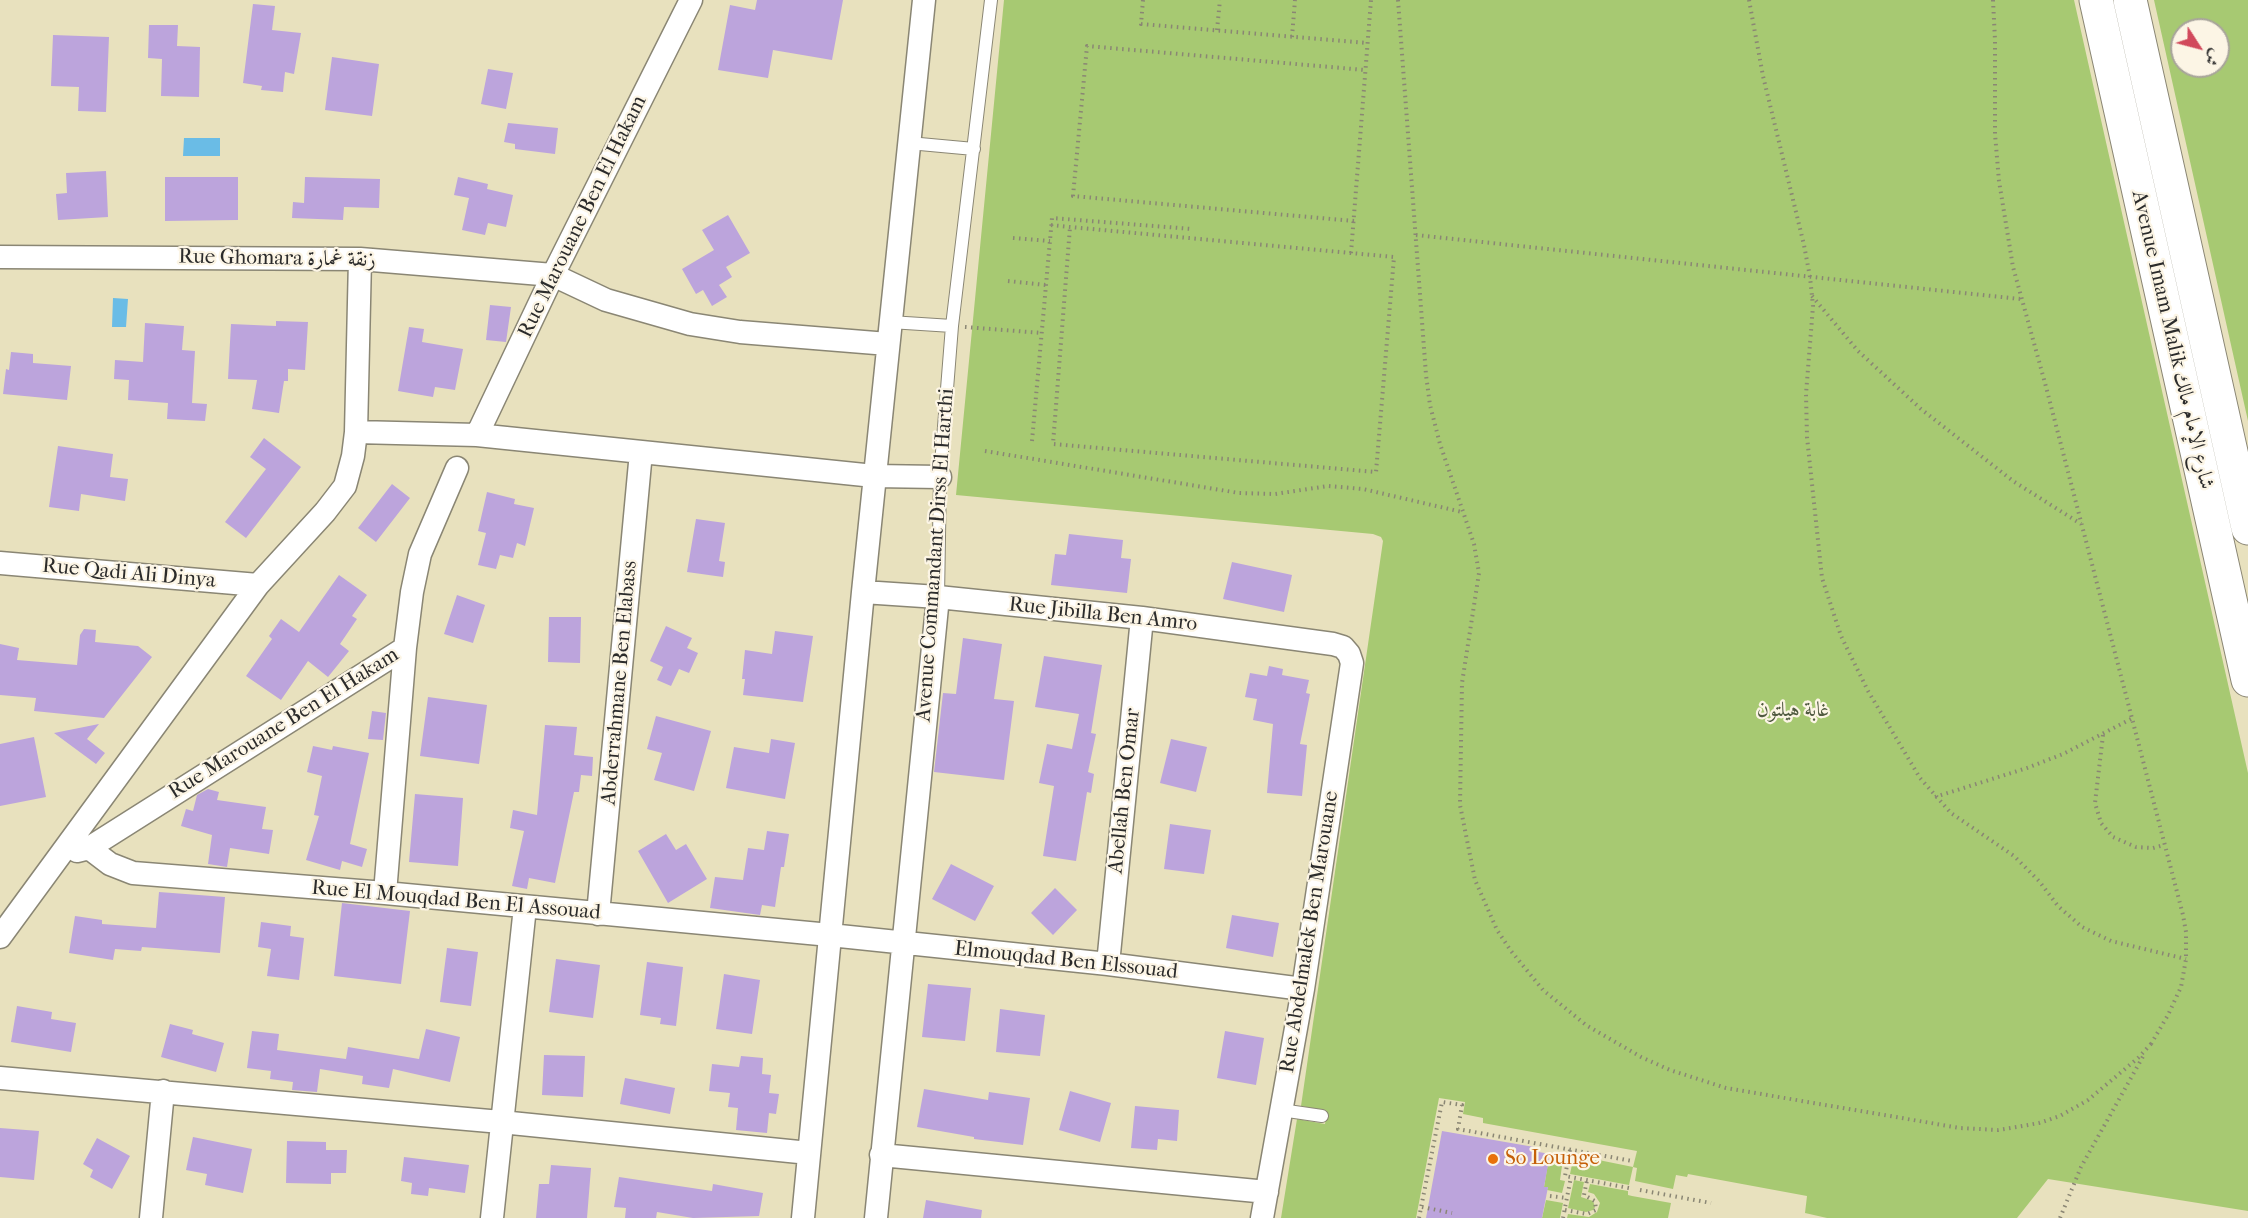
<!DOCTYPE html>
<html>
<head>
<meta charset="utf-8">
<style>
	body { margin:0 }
	#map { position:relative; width:2248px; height:1218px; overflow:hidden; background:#e8e1be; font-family:"IM FELL French Canon",Amiri,serif }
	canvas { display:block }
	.north { position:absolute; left:2170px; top:18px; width:60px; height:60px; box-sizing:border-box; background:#fcf5e5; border:2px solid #a8a49b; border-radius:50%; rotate:126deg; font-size:16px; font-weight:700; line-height:24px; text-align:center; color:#2b2b2b }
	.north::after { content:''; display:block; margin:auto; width:21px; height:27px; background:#d1495b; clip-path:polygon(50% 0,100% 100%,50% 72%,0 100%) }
</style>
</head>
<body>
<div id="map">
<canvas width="2248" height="1218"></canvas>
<div class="north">ش</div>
</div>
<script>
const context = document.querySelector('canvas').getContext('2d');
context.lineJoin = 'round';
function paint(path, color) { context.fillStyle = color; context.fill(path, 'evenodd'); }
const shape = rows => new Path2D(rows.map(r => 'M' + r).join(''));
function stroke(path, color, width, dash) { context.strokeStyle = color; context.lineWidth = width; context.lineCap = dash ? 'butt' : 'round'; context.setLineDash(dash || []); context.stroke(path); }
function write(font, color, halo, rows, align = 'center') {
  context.font = font + ' "IM FELL French Canon",Amiri,serif'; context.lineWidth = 4.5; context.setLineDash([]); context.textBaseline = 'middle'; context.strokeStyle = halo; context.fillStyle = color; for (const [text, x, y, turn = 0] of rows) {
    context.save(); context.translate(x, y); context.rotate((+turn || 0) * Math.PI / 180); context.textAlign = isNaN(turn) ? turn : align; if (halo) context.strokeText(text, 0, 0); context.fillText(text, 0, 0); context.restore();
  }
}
paint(shape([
	[1004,0,2074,0,2248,773,2248,1211,2048,1179,2017,1218,1827,1218,1805,1213,1807,1196,1688,1174,1687,1177,1676,1175,1673,1189,1635,1181,1637,1168,1633,1167,1629,1185,1570,1174,1574,1155,1633,1167,1637,1151,1483,1123,1483,1118,1463,1114,1465,1102,1439,1098,1416,1218,1281,1218,1297,1119,1325,1124,1327,1111,1301,1106,1383,541,1381,537,1373,534,956,495],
	[2154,0,2248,0,2248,421],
	[2182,30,2218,30,2218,66,2182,66],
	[1548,1163,1562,1166,1560,1180,1565,1181,1562,1193,1547,1190,1548,1187,1544,1187],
	[1574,1180,1584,1182,1581,1197,1593,1201,1595,1207,1593,1210,1586,1212,1568,1208],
	[1590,1184,1628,1191,1628,1195,1632,1196,1671,1203,1668,1218,1567,1218,1568,1214,1589,1217,1597,1212,1600,1203,1594,1194,1588,1192],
	[1546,1200,1563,1203,1560,1218,1542,1218]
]), '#a7c972');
paint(shape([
	[184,138,220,138,220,156,183,156],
	[113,298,128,299,126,327,112,327]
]), '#6abce6');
paint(shape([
	[757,0,843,0,832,60,773,50,768,78,718,70,730,5,755,10],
	[253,4,275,6,272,30,301,33,294,74,285,72,283,92,261,90,262,86,243,83],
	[149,25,178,25,177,46,200,47,199,97,161,96,162,59,148,58],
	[53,35,109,37,106,112,78,111,79,87,51,86],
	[332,57,379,64,372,116,325,110],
	[488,69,513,73,506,109,481,104],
	[508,123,558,128,555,154,515,149,515,144,504,142],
	[106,171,108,217,58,220,56,194,67,193,66,173],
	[165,177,238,177,238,220,165,221],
	[305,177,380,179,379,208,344,207,343,220,292,218,293,202,304,203],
	[458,177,488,184,487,189,513,195,506,227,488,223,485,235,462,230,469,198,454,195],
	[728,215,750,253,726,267,732,277,719,285,727,297,712,306,703,290,696,294,682,269,714,250,702,230],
	[490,305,511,307,506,342,486,340],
	[276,321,308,322,305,370,288,369,288,381,284,381,279,413,252,409,257,380,228,379,231,324,276,326],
	[145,323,184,326,182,350,195,351,192,403,207,404,205,421,167,419,168,403,128,400,129,380,114,379,115,360,143,362],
	[409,327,424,329,422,342,463,349,455,390,435,387,433,397,398,391],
	[11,352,33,354,33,363,71,366,67,400,3,394,6,369,9,370],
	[264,438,301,467,246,538,225,522,266,469,250,457],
	[58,446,113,454,110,477,128,479,125,501,81,494,79,511,49,507],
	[392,484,410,498,376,542,358,528],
	[487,492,515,499,514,504,534,508,525,546,517,543,513,558,500,555,496,569,478,565,486,533,478,531],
	[696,519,725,523,719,561,725,562,723,577,687,572],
	[1069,534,1123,540,1121,558,1131,559,1127,593,1051,585,1055,554,1066,555],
	[1232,562,1292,575,1284,612,1223,599],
	[339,575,367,595,352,616,357,619,340,644,349,651,328,677,308,661,281,700,246,676,272,639,269,636,281,619,299,632],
	[457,595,485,605,473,643,444,634],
	[549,617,581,617,580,663,548,662],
	[666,626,692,638,687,648,698,653,689,673,679,669,671,686,657,680,663,667,650,661],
	[84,629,96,630,95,642,138,646,152,657,104,718,34,711,36,698,0,695,0,644,19,648,17,660,77,665,80,635],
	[775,631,813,636,803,702,743,695,745,679,742,679,745,650,772,654],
	[963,638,1002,644,994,699,1014,701,1004,780,934,772,943,693,956,694],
	[1044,656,1102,665,1091,733,1096,734,1088,772,1094,774,1091,793,1087,792,1076,861,1043,856,1054,786,1039,783,1047,744,1072,749,1079,714,1035,707],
	[1269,666,1283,669,1282,675,1309,680,1306,693,1310,694,1300,744,1307,745,1302,796,1267,793,1273,724,1253,720,1257,699,1245,697,1250,673,1267,676],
	[428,697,487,705,479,764,420,756],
	[372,711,386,713,383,740,368,739],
	[656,716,711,731,694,791,654,780,662,753,647,749],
	[99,724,87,739,105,753,96,764,54,733],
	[545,725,577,727,574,755,593,757,592,776,581,775,579,792,574,792,555,883,529,878,527,889,512,886,524,831,510,828,513,810,537,815],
	[34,737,46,797,0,806,0,744],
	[771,739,795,743,785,799,726,788,734,747,769,753],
	[1171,739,1207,747,1196,792,1160,783],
	[313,746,332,750,333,746,369,753,350,844,367,849,362,867,342,861,340,870,306,860,319,816,314,815,322,776,307,772],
	[208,789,219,792,217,800,266,807,262,829,273,830,269,854,230,848,227,867,208,864,212,835,181,826,186,809,193,811,197,795],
	[415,794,463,798,458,866,409,862],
	[1170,824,1211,830,1204,874,1164,869],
	[767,831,789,834,784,867,781,867,775,907,762,905,760,915,710,908,715,877,743,880,748,848,764,850],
	[666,834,676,850,686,844,707,879,668,903,638,851],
	[951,864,994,886,975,921,932,899],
	[1055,888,1077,910,1053,935,1031,913],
	[159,892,225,897,220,953,142,947,141,951,115,949,113,960,69,953,75,916,102,920,102,924,156,928],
	[342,903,410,911,401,984,334,976],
	[1232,915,1279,923,1273,957,1226,948],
	[261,922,291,926,290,936,304,938,299,980,267,976,271,949,258,947],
	[447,948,478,952,471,1006,440,1002],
	[556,959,600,965,593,1018,549,1012],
	[647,962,683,967,676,1026,660,1024,661,1018,640,1015],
	[724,974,760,980,752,1034,716,1029],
	[928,984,971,988,965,1041,922,1037],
	[17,1006,52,1012,51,1019,76,1023,71,1052,11,1042],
	[1000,1009,1045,1015,1040,1056,996,1052],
	[170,1024,193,1030,192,1034,224,1043,216,1072,161,1057],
	[426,1029,460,1037,450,1082,393,1069,389,1088,362,1084,363,1076,320,1069,317,1092,292,1090,293,1082,270,1079,271,1071,247,1068,252,1031,279,1034,277,1050,346,1059,348,1047,419,1059],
	[1225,1031,1264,1038,1256,1085,1217,1078],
	[544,1055,585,1056,583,1097,542,1095],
	[741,1056,763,1058,762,1074,771,1075,769,1093,779,1094,776,1114,769,1113,767,1133,736,1130,738,1108,728,1107,730,1093,709,1091,712,1064,739,1067],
	[625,1078,675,1088,670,1114,620,1104],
	[924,1089,988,1100,989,1092,1030,1098,1023,1145,974,1139,974,1137,917,1127],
	[1070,1091,1111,1103,1100,1142,1059,1130],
	[1135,1106,1179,1110,1177,1141,1158,1139,1157,1150,1131,1148],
	[0,1128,39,1131,34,1180,0,1177],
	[1442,1131,1534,1147,1533,1151,1550,1154,1544,1187,1548,1187,1542,1218,1426,1218],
	[193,1137,252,1149,243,1193,205,1185,207,1174,186,1170],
	[97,1138,130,1156,112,1189,90,1177,93,1170,83,1164],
	[287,1141,326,1142,326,1150,347,1150,346,1173,331,1173,331,1184,286,1183],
	[404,1157,469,1165,465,1193,429,1188,428,1196,411,1194,412,1183,401,1181],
	[551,1165,591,1168,587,1218,536,1218,539,1184,549,1184],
	[619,1177,712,1191,713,1184,763,1193,759,1216,693,1218,657,1212,656,1218,625,1218,626,1208,614,1207],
	[926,1200,982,1210,981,1218,923,1218]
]), '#bca4dc');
const service = shape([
	[909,143,974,149],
	[890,322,952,326],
	[938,597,940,477,952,326,991,0],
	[1281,1110,1322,1116]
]);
const minor = shape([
	[0,257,360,259,553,275,606,300,690,324,740,332,888,344],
	[356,432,477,435,874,476,940,477],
	[477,435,553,275,691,0],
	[0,563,258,585],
	[863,592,938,597,1142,618,1333,644,1343,647,1349,654,1352,663,1303,989,1262,1218],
	[89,848,110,864,133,873,385,893,830,935,1108,964,1303,989],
	[77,851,89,848,405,648],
	[385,893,405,648,412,592,420,554,457,468],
	[598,914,641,452],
	[0,937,258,585,325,512,345,486,353,456,356,432,360,259],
	[1108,964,1142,618],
	[0,1078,501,1122,809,1153],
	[881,1155,1267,1192],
	[151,1218,163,1091],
	[492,1218,525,907],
	[803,1218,863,592,924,0],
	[876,1218,938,597]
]);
const primary = shape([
	[2096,0,2248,680],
	[2130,0,2248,528]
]);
stroke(service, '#8a8674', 14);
stroke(minor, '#8a8674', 25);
stroke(primary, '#8a8674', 35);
stroke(shape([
	[1143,0,1141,24,1367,43],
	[1398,0,1426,375,1430,405,1440,444,1474,544,1479,573,1462,683,1460,805,1475,880,1497,930,1511,951,1543,990,1586,1025,1641,1057,1670,1070,1726,1088,1960,1128,1998,1130,2017,1127,2039,1123,2060,1116,2088,1100,2138,1058,2151,1044],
	[1749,0,1763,76,1804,245,1810,277,1813,306,1806,394,1807,437,1822,578,1841,636,1868,691,1920,778,1951,813,2014,856,2039,881,2058,906,2082,927,2111,941,2186,959],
	[1993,0,1995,40,1995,134,1999,181,2013,267,2045,383,2183,915,2186,932,2186,959,2181,987,2168,1015,2151,1044],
	[1217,30,1220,0],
	[1292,37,1295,0],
	[1354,221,1073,196,1087,46,1365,70],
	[1051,225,1070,227,1394,257,1376,472,1053,444,1070,227],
	[1416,235,2020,299],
	[1013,238,1050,241],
	[1351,253,1371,0],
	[1008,281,1046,285],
	[1812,296,1858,351,1921,409,2013,481,2081,524],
	[965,327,1042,333],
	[1032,441,1052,218,1192,229],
	[985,451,1239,493,1275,494,1328,486,1363,489,1462,512],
	[2103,735,2095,803,2101,823,2113,837,2136,847,2153,848,2164,845],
	[1935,797,2027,768,2063,754,2131,719],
	[1570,1150,1565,1176,1629,1188],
	[1640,1190,1711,1203],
	[1550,1196,1567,1198],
	[1422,1207,1452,1213],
	[1565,1210,1587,1214,1596,1210,1595,1201,1584,1195,1587,1180],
	[1419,1218,1442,1102,1462,1105,1458,1129,1632,1161],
	[1563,1218,1571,1177],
	[2060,1218,2081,1167,2145,1053]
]), '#8a8674', 4, [1.5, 4.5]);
stroke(service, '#fff', 12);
stroke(minor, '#fff', 22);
stroke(primary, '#fff', 33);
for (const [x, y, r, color] of [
	[1493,1159,6,"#e8710a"]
]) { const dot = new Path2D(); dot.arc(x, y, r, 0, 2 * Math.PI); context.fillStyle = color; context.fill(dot); stroke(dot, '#fcf5e5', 2); }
write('21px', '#2b2b2b', '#fcf5e5', [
	["Rue Marouane Ben El Hakam",583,217,-64],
	["Rue Ghomara زنقة غمارة",277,259,1],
	["Avenue Imam Malik شارع الإمام مالك",2172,340,77],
	["Avenue Commandant Dirss El Harthi",936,555,-86],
	["Rue Qadi Ali Dinya",129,574,5],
	["Rue Jibilla Ben Amro",1103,615,6],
	["Abderrahmane Ben Elabass",620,683,-85],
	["Rue Marouane Ben El Hakam",284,724,-32],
	["Abellah Ben Omar",1125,791,-84],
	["Rue El Mouqdad Ben El Assouad",456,901,5],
	["Rue Abdelmalek Ben Marouane",1310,932,-81],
	["Elmouqdad Ben Elssouad",1066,961,6]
]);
write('21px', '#505a40', '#fcf5e5', [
	["غابة هيلتون",1793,711]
]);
write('21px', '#c56008', '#fcf5e5', [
	["So Lounge",1505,1159]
], 'left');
</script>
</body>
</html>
